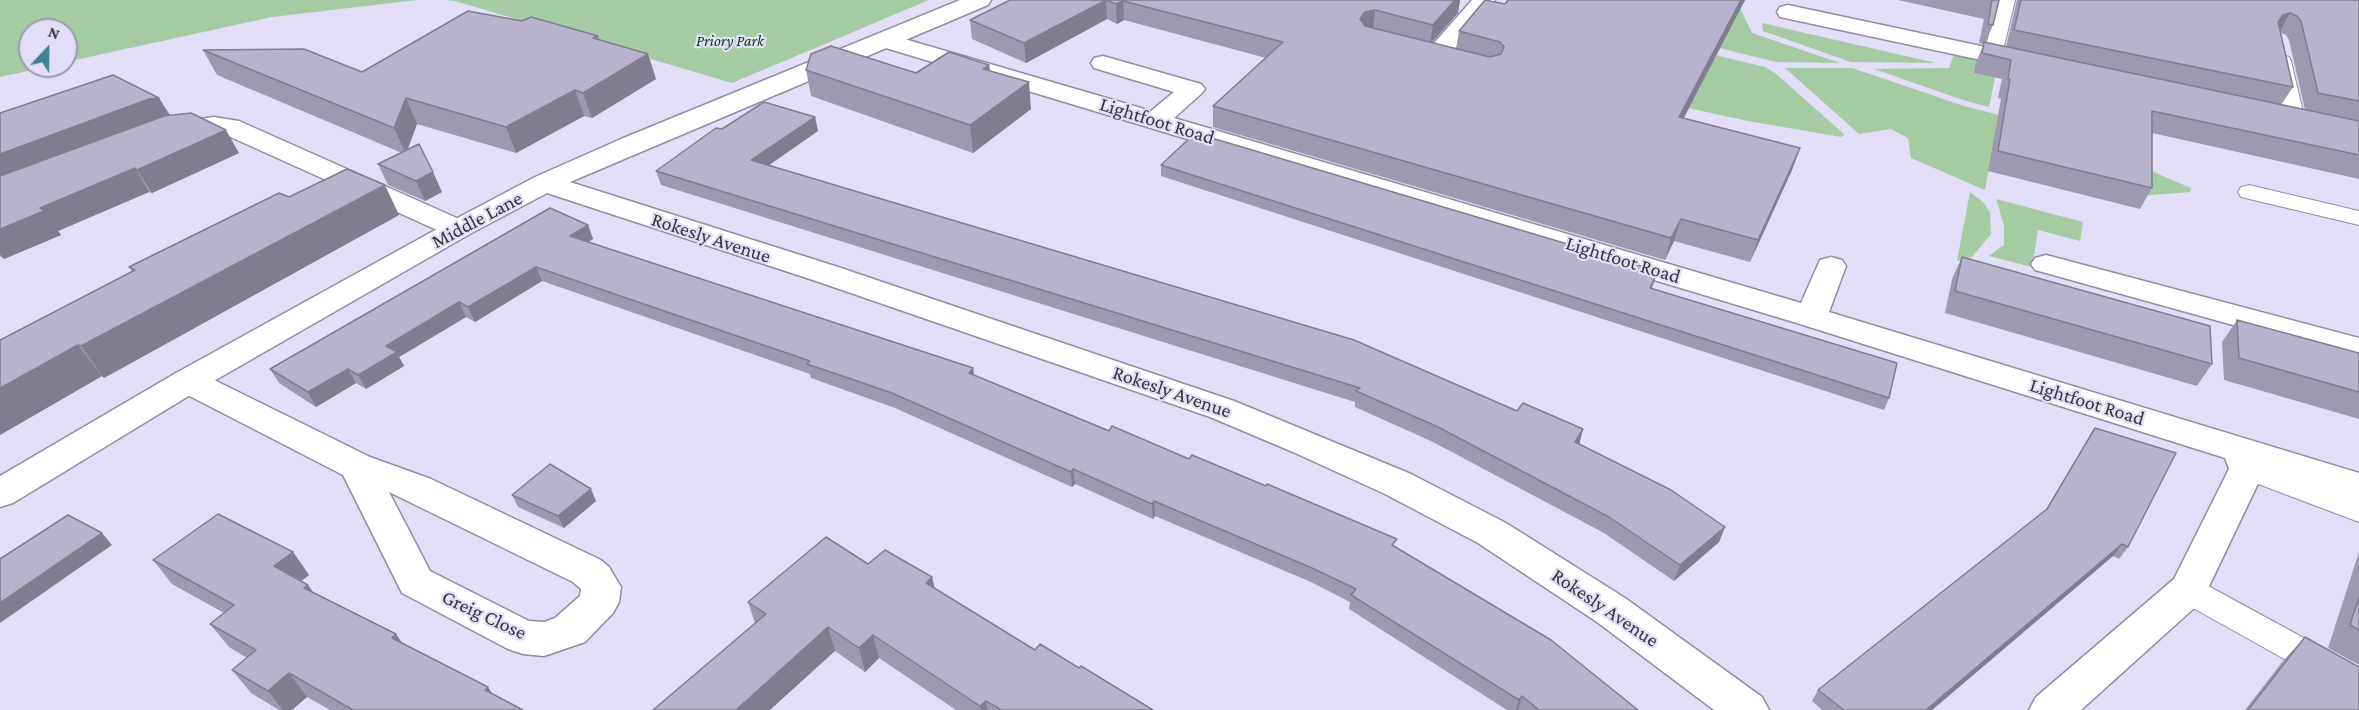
<!DOCTYPE html>
<html>
<head>
<meta charset="utf-8">
<style>
	body { margin:0 }
	#map { position:relative; width:2359px; height:710px; overflow:hidden; background:#e2def8; font-family:"Crimson Pro",serif }
	canvas { display:block }
	.north { position:absolute; left:18px; top:18px; width:60px; height:60px; box-sizing:border-box; background:#e2def8; border:2px solid #9d9aae; border-radius:50%; rotate:22deg; font-size:16px; font-weight:700; line-height:24px; text-align:center; color:#35343e }
	.north::after { content:''; display:block; margin:auto; width:21px; height:27px; background:#438096; clip-path:polygon(50% 0,100% 100%,50% 72%,0 100%) }
</style>
</head>
<body>
<div id="map">
<canvas width="2359" height="710"></canvas>
<div class="north">N</div>
</div>
<script>
const context = document.querySelector('canvas').getContext('2d');
context.lineJoin = 'round';
function paint(path, color) { context.fillStyle = color; context.fill(path, 'evenodd'); }
const shape = rows => new Path2D(rows.map(r => 'M' + r).join(''));
function stroke(path, color, width, dash) { context.strokeStyle = color; context.lineWidth = width; context.lineCap = dash ? 'butt' : 'round'; context.setLineDash(dash || []); context.stroke(path); }
function write(font, color, halo, rows, align = 'center') {
  context.font = font + ' "Crimson Pro",serif'; context.lineWidth = 4.5; context.setLineDash([]); context.textBaseline = 'middle'; context.strokeStyle = halo; context.fillStyle = color; for (const [text, x, y, turn = 0] of rows) {
    context.save(); context.translate(x, y); context.rotate((+turn || 0) * Math.PI / 180); context.textAlign = isNaN(turn) ? turn : align; if (halo) context.strokeText(text, 0, 0); context.fillText(text, 0, 0); context.restore();
  }
}
paint(shape([
	[0,0,417,0,272,17,66,62,66,30,30,30,30,66,50,66,0,77],
	[445,0,929,0,732,83,455,1],
	[1740,8,1752,33,1840,63,1776,62,1719,48],
	[1762,23,1936,63,1851,62,1763,31],
	[1954,54,1982,61,1995,78,1989,107,1966,101,1874,69,1949,68],
	[1715,55,1765,67,1775,73,1845,135,1841,137,1748,121,1688,108],
	[1785,68,1852,68,1964,106,1999,115,1985,190,1911,158,1908,138,1891,129,1859,134],
	[2142,167,2191,188,2190,192,2140,196],
	[1970,192,1983,202,1990,212,1991,234,1972,257,1957,261],
	[1996,199,2083,222,2080,241,2038,230,2032,267,1989,256,2004,245,2004,225]
]), '#a5cba3');
const service = shape([
	[1997,0,2015,0,2002,55,2000,59,1993,61,1986,59,1984,55,1997,0],
	[2282,55,2289,57,2291,61,2305,120,2302,124,2295,126,2288,124,2285,120,2273,61,2275,57,2282,55],
	[2249,185,2359,211,2359,225,2241,197,2238,192,2241,187,2249,185],
	[2247,459,2359,500,2359,522,2237,476,2233,469,2237,462,2247,459],
	[2188,578,2199,581,2359,668,2359,698,2347,694,2177,599,2173,590,2177,581,2188,578]
]);
const minor = shape([
	[1472,0,1495,0,1446,60,1437,62,1428,60,1425,55,1428,50,1472,0],
	[1788,5,2023,55,2032,57,2035,62,2032,67,2023,69,1780,17,1777,12,1780,7,1788,5],
	[884,33,1151,111,1174,92,1094,68,1091,63,1094,58,1103,56,1201,84,1205,89,1201,94,1174,118,1801,303,1820,260,1831,257,1842,260,1846,266,1829,312,2359,473,2359,501,2264,471,2202,601,2081,710,2029,710,2036,697,2174,579,2229,469,2225,458,1800,324,876,45,872,40,876,35,884,33],
	[214,117,239,121,468,223,473,229,468,235,458,238,448,235,224,134,214,133,170,139,161,137,157,131,161,125,170,123,214,117],
	[2046,255,2359,338,2359,360,2035,270,2031,264,2035,258,2046,255],
	[188,370,200,373,370,457,431,479,601,560,609,567,621,587,619,602,613,613,585,642,544,656,523,654,508,649,402,593,343,475,176,389,171,381,176,373,188,370],
	[389,492,573,582,581,589,580,596,555,618,544,622,529,621,430,571,389,492]
]);
const tertiary = shape([
	[960,0,991,0,988,5,570,182,838,267,1234,401,1411,474,1506,523,1625,598,1762,697,1769,710,1714,710,1597,622,1478,543,1385,494,1293,452,1210,417,1103,380,816,281,547,193,468,235,200,389,13,503,0,507,0,476,176,373,448,223,535,177,621,139,960,0]
]);
stroke(service, '#8f8ca4', 2);
stroke(minor, '#8f8ca4', 3);
stroke(tertiary, '#8f8ca4', 3);
paint(service, '#fff');
paint(minor, '#fff');
paint(tertiary, '#fff');
paint(shape([
	[1010,0,1460,0,1458,13,1432,43,1456,49,1459,31,1505,4,1508,0,1745,0,1684,118,1800,148,1792,170,1750,262,1674,241,1665,260,1213,127,1213,106,1266,58,1124,20,1117,24,1107,19,1026,63,972,39,970,20],
	[1898,0,1999,0,1993,25,1985,43,2006,47,2017,0,2359,0,2359,179,2152,133,2152,188,2140,209,1988,171,2001,99,1998,98,2002,79,1974,73,1976,62,1984,44,1979,43,1984,19],
	[2281,33,2286,35,2289,40,2305,110,2281,105,2293,87],
	[598,36,600,40,656,79,592,118,584,116,516,153,417,124,407,150,442,192,425,201,388,185,378,164,402,153,217,75,203,50,362,72],
	[989,65,990,71,1031,109,973,153,811,96,806,70,916,73],
	[159,98,170,116,239,153,152,193,149,192,58,231,61,235,4,259,0,256,0,113],
	[815,117,818,131,768,165,1517,411,1583,429,1579,444,1725,527,1719,542,1674,581,1604,533,1433,442,1355,407,1355,402,661,185,656,171],
	[1161,165,1658,271,1652,288,1889,398,1884,410,1161,176],
	[289,197,399,215,104,378,102,376,0,435,132,271,129,267],
	[588,225,593,239,588,242,973,368,974,375,1395,547,1638,710,1507,710,1349,609,1350,602,1311,582,1155,516,1153,519,1075,484,1072,487,895,408,811,378,810,374,542,281,475,322,466,317,399,357,404,366,366,389,356,383,316,407,279,383,270,369],
	[1962,257,2212,364,2197,386,1945,313,1952,279],
	[2237,320,2359,353,2359,419,2224,380,2222,342],
	[2095,428,2128,547,2119,559,2113,556,1932,710,1822,710,1812,701,1818,690,2046,510],
	[512,495,596,501,564,528,518,507],
	[293,552,309,575,301,581,313,592,396,634,402,643,492,694,523,710,330,710,307,697,292,710,279,710,251,693,232,670,247,658,229,647,210,624,224,613,172,584,153,560],
	[2359,552,2359,665,2328,648],
	[868,564,932,577,935,589,1035,650,1079,668,1153,710,956,710,879,658,865,672,835,651,755,623,748,602],
	[2305,637,2359,710,2245,710,2283,661]
]), '#9d9aaf');
paint(shape([
	[1106,0,1107,19,1026,63,1024,43],
	[1455,0,1460,0,1458,13,1430,44,1433,25],
	[1741,0,1745,0,1673,138,1679,117],
	[1123,1,1124,20,1117,24,1116,4],
	[1375,10,1373,30,1363,32,1360,19,1365,12],
	[2290,13,2279,32,2278,22,2283,15],
	[648,54,656,79,592,118,583,93],
	[989,65,992,91,983,69],
	[1029,82,1031,109,973,153,970,125],
	[575,90,584,116,516,153,506,127],
	[159,98,173,120,0,184,0,154,149,99],
	[406,98,417,124,406,154,394,128],
	[815,117,818,131,755,175,751,160],
	[226,130,239,153,152,193,137,170],
	[1800,148,1792,170,1750,262,1758,240],
	[135,168,149,192,58,231,61,235,4,259,0,254,0,229,40,208],
	[433,172,442,192,425,201,416,181],
	[385,185,399,215,104,378,81,346],
	[1681,219,1674,241,1665,260,1671,238],
	[588,225,593,239,575,250,570,236],
	[536,267,542,281,475,322,468,307],
	[1658,271,1654,282,1646,299,1650,288],
	[459,302,466,317,399,357,404,366,366,389,358,375,386,346],
	[78,345,102,376,0,435,0,388],
	[973,368,975,383,969,373],
	[348,369,356,383,316,407,308,392],
	[1583,429,1579,445,1575,442],
	[1073,469,1075,484,1072,487,1071,472],
	[591,489,596,501,564,528,558,516],
	[1154,501,1155,516,1153,519,1152,504],
	[1725,527,1719,542,1674,581,1680,565],
	[102,533,112,545,0,623,0,603],
	[2122,544,2113,556,1932,710,1926,710],
	[293,552,309,575,290,590,274,566],
	[932,577,937,601,926,583],
	[308,585,324,608,304,588],
	[828,627,835,651,770,710,736,710],
	[396,634,412,658,392,638],
	[873,635,879,658,865,672,859,648],
	[289,673,307,697,292,710,283,710,268,691],
	[488,687,502,710,485,690],
	[1522,696,1518,710,1516,710,1519,700],
	[986,701,987,710,981,710,980,706]
]), '#807d8f');
const building = shape([
	[1010,0,1455,0,1433,25,1375,10,1365,12,1360,19,1365,26,1490,57,1501,54,1504,47,1500,42,1459,31,1485,0,1505,4,1508,0,1741,0,1679,117,1800,148,1758,240,1681,219,1671,238,1213,106,1283,42,1123,1,1116,4,1106,0,1024,43,970,20,1010,0],
	[1992,0,1999,0,1993,25,1988,24,1992,0],
	[2021,0,2359,0,2359,101,2318,93,2301,21,2297,16,2290,13,2283,15,2278,22,2293,87,2014,30,2021,0],
	[468,11,522,21,531,17,598,36,593,38,648,54,583,93,575,90,506,127,406,98,394,128,203,50,304,49,362,72,468,11],
	[1984,42,2359,121,2359,155,2152,111,2152,188,1998,151,2010,79,2008,79,2011,60,1982,53,1984,42],
	[831,46,916,73,949,52,989,65,983,69,1029,82,970,125,806,70,811,54,831,46],
	[113,75,159,98,149,99,0,154,0,113,113,75],
	[764,102,815,117,751,160,1354,340,1517,411,1523,403,1583,429,1575,442,1671,490,1725,527,1680,565,1609,517,1436,426,1356,391,1360,388,656,171,716,128,722,129,764,102],
	[191,113,226,130,137,170,135,168,40,208,44,211,0,229,0,176,164,116,191,113],
	[1195,133,1658,271,1650,288,1897,363,1889,398,1161,165,1195,133],
	[419,144,433,172,416,181,378,164,419,144],
	[347,169,385,185,81,346,78,345,0,388,0,340,135,270,129,267,279,193,289,197,347,169],
	[550,208,588,225,570,236,973,368,969,373,1109,431,1112,426,1189,459,1192,455,1266,486,1267,484,1397,539,1392,545,1551,640,1638,710,1539,710,1522,696,1519,700,1351,595,1356,589,1312,568,1154,501,1152,504,1073,469,1071,472,892,393,807,364,810,361,536,267,468,307,459,302,386,346,397,352,358,375,348,369,308,392,270,369,550,208],
	[1962,257,2210,326,2212,364,1955,291,1962,257],
	[2237,320,2359,353,2359,392,2239,358,2237,320],
	[2095,428,2176,453,2128,547,2122,544,1926,710,1844,710,1818,690,2047,509,2095,428],
	[550,464,591,489,558,516,512,495,550,464],
	[218,514,293,552,274,566,308,585,304,588,396,634,392,638,488,687,485,690,523,710,353,710,289,673,268,691,232,670,256,650,210,624,234,605,153,560,218,514],
	[68,515,102,533,0,603,0,559,68,515],
	[826,537,868,564,885,550,932,577,926,583,1035,650,1040,644,1079,668,1081,666,1153,710,1001,710,986,701,980,706,873,635,859,648,828,627,736,710,653,710,766,614,748,602,826,537],
	[2359,597,2359,630,2350,625,2359,597],
	[2305,637,2359,667,2359,710,2248,710,2305,637]
]);
paint(building, '#b7b3cc');
stroke(building, '#807d8f', 1.5);
write('italic 16px', '#08400d', '#e2def8', [
	["Priory Park",730,41]
]);
write('20px', '#35343e', '#e2def8', [
	["Lightfoot Road",1157,121,17],
	["Middle Lane",477,220,-28],
	["Rokesly Avenue",711,238,18],
	["Lightfoot Road",1623,260,17],
	["Rokesly Avenue",1172,392,19],
	["Lightfoot Road",2087,402,17],
	["Rokesly Avenue",1605,608,34],
	["Greig Close",484,615,25]
]);
</script>
</body>
</html>
